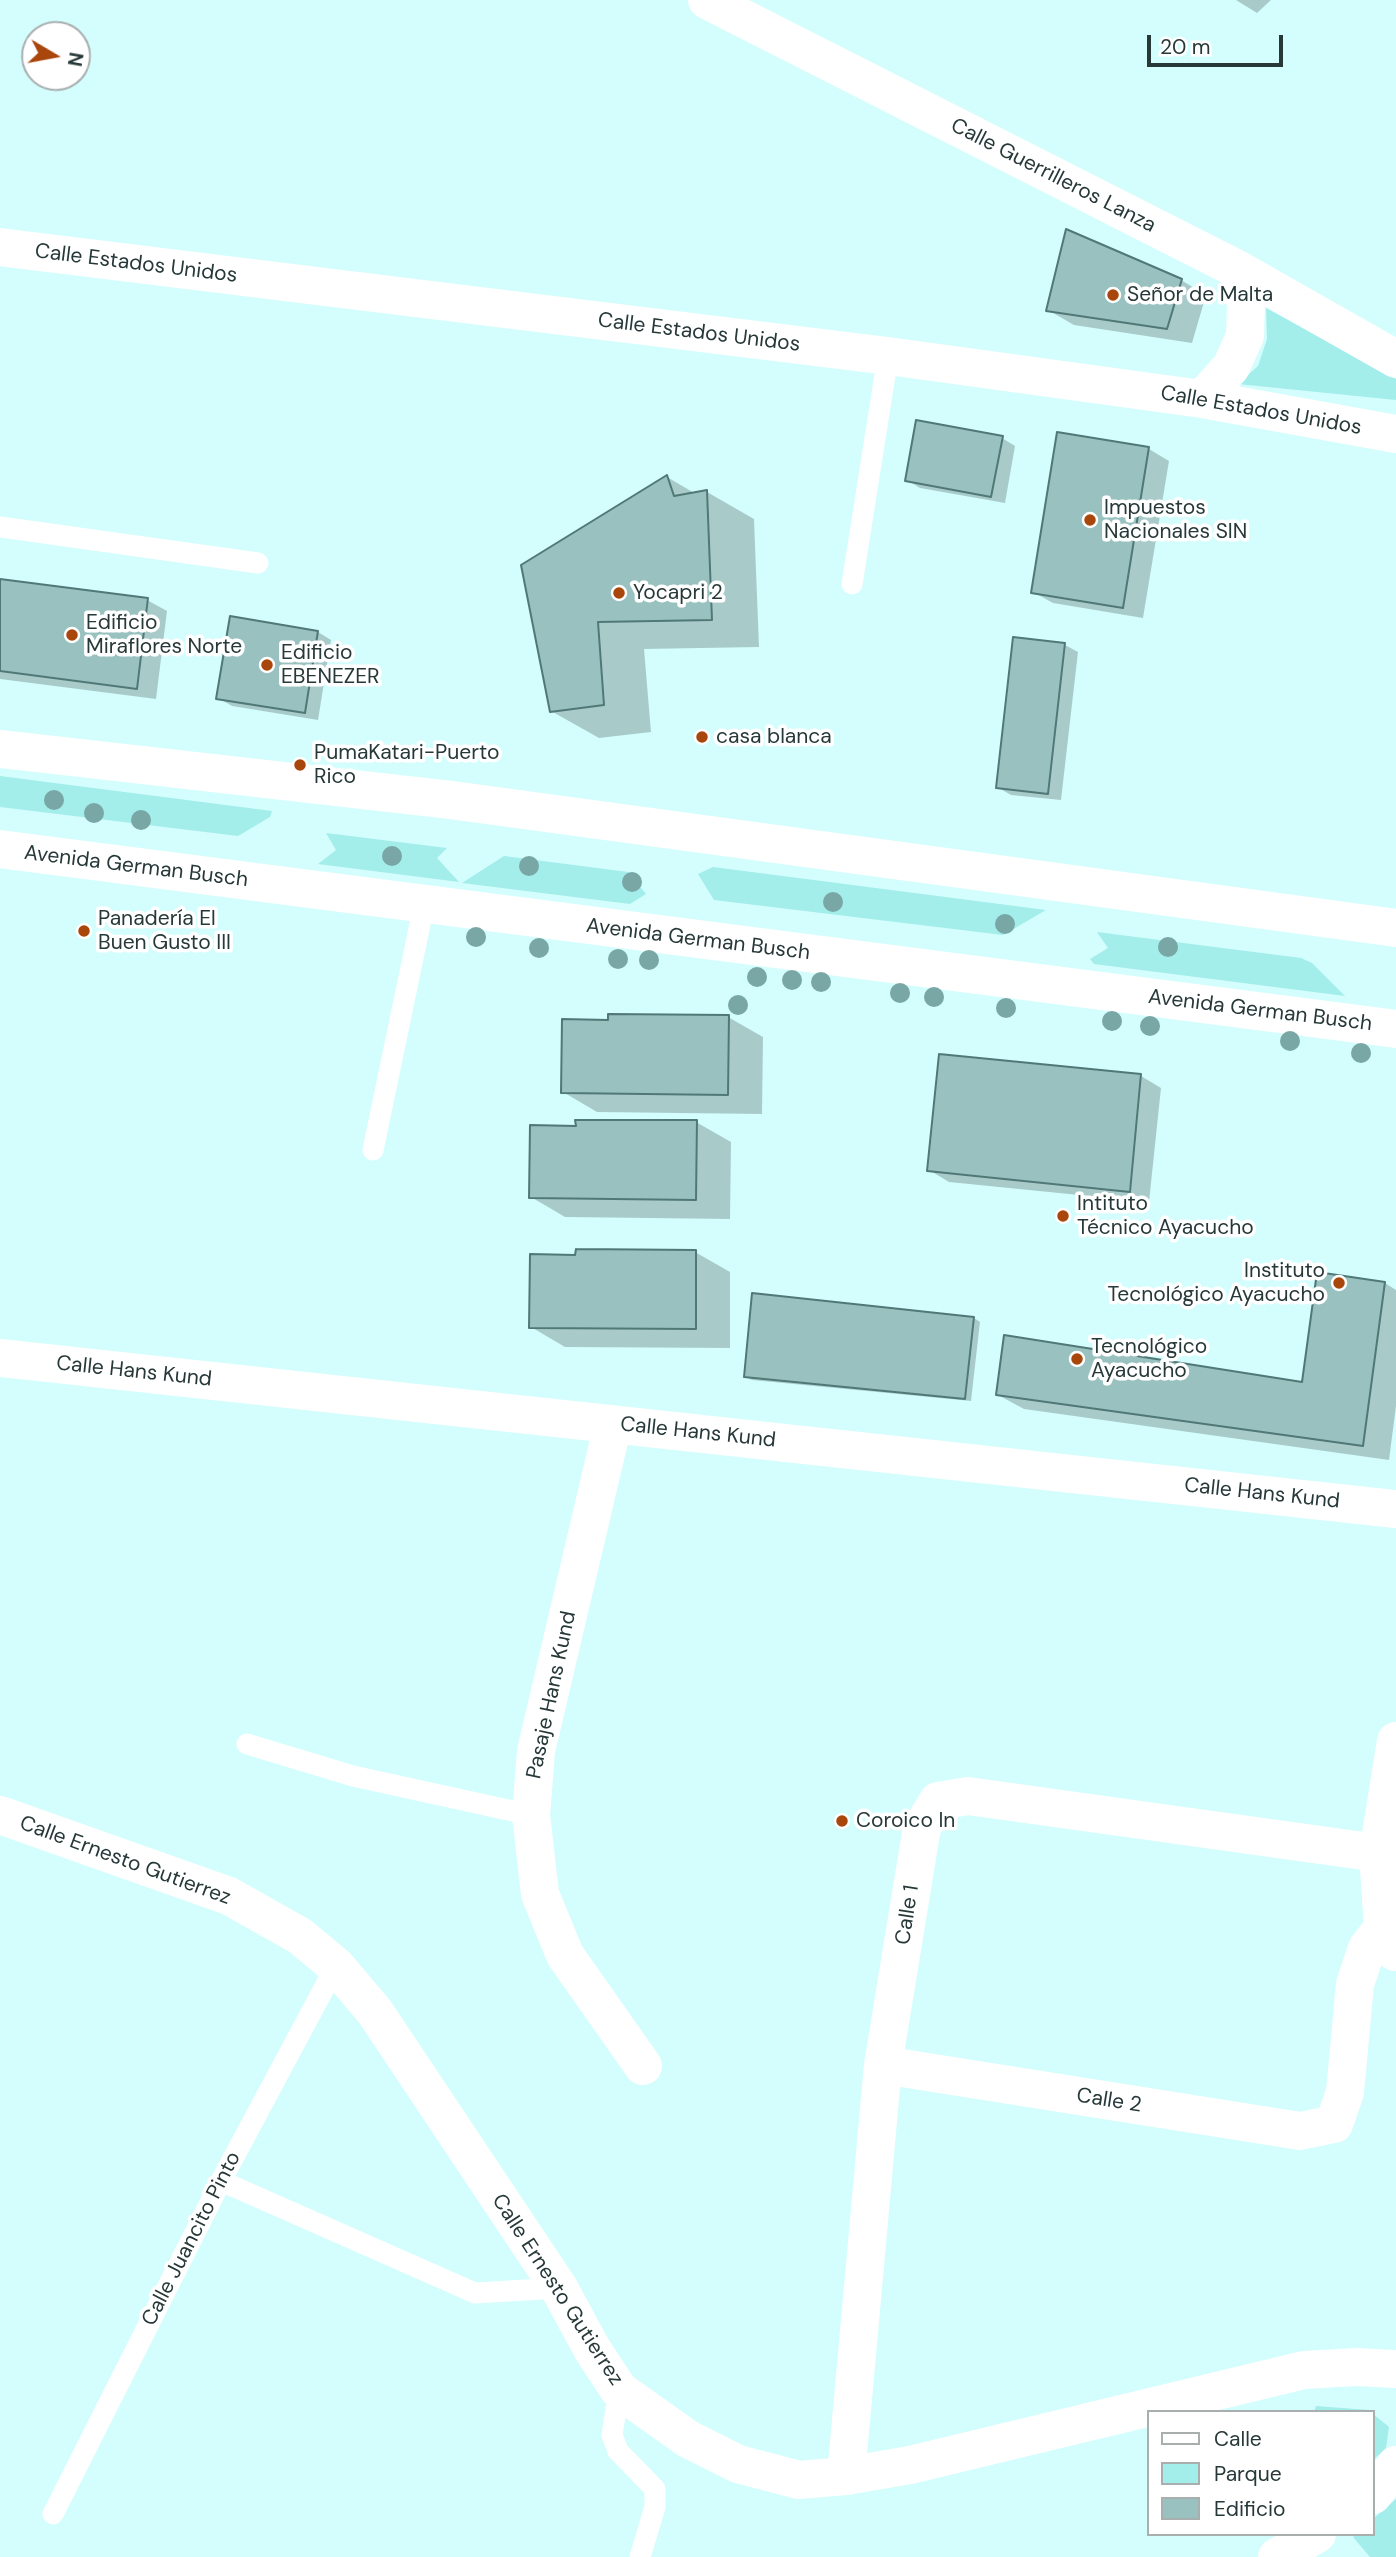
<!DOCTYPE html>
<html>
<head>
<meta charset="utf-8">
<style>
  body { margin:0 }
  #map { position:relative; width:1396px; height:2557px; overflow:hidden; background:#d3fefd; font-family:"DM Sans",sans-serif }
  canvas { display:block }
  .legend { position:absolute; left:1147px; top:2410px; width:228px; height:126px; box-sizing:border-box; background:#fff; border:2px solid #a9afaf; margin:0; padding:9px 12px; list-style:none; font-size:21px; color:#273838 }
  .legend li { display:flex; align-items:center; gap:14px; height:35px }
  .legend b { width:35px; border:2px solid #a9afaf }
  .north { position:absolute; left:21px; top:21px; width:70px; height:70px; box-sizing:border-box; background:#fff; border:2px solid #a9afaf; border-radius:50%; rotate:100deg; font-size:19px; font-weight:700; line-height:28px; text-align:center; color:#273838 }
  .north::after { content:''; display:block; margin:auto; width:24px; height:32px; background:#a9460c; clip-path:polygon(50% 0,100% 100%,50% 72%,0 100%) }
  .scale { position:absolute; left:1147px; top:35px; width:136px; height:32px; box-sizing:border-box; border:4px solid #273838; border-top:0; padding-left:9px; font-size:21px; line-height:24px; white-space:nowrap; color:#273838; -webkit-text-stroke:5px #fff; paint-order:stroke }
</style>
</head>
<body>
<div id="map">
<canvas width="1396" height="2557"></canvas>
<ul class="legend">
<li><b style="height:9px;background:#fff"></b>Calle</li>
<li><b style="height:19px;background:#a3edeb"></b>Parque</li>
<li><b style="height:19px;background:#98c1c0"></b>Edificio</li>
</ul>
<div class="north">N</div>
<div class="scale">20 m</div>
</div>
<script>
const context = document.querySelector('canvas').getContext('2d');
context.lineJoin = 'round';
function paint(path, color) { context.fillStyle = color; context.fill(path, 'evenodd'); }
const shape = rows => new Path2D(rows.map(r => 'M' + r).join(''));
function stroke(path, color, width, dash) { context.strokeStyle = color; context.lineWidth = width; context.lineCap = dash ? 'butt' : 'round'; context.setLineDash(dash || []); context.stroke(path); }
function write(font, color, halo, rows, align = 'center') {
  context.font = font + ' "DM Sans",sans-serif'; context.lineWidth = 7; context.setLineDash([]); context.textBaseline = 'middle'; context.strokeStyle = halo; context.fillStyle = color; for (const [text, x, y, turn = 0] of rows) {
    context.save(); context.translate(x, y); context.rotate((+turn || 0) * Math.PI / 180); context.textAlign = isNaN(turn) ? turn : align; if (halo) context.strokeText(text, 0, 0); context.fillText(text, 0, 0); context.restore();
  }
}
paint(shape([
  [1266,308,1396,379,1396,400,1238,384,1258,366,1267,339],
  [0,776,272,811,270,817,238,836,0,807],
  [326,833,447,848,437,858,459,882,318,864,336,850],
  [504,856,628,872,646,894,630,904,462,883],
  [713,867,1046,910,1003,935,714,900,698,874],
  [1097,932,1301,958,1312,963,1345,996,1094,964,1090,959,1108,948],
  [1316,2406,1369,2410,1371,2412,1314,2412],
  [1373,2414,1389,2427,1386,2448,1373,2460],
  [1396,2499,1396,2557,1370,2557,1353,2537,1356,2534,1373,2534,1373,2519]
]), '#a3edeb');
paint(shape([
  [1236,0,1271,0,1257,13],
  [1181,280,1206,295,1192,343,1074,325,1048,310],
  [1058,434,1149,449,1169,461,1143,618,1053,603,1033,592],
  [1002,438,1015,446,1005,503,920,488,907,480],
  [667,477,696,494,707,492,754,519,759,647,644,649,651,732,599,738,551,711],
  [0,581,147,600,167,611,156,699,0,679],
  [232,618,318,632,331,640,318,720,232,706,218,698],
  [1015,639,1065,645,1078,652,1061,800,1011,795,997,787],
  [728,1017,763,1037,762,1114,597,1112,563,1092,609,1022],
  [1141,1076,1161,1088,1149,1202,949,1182,929,1170],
  [696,1122,731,1142,730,1219,565,1217,531,1197,578,1127],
  [695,1252,730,1272,730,1348,565,1347,531,1327],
  [1385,1283,1396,1290,1396,1406,1389,1460,1024,1409,998,1395,1303,1384],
  [974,1318,980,1322,971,1401,752,1380,745,1377]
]), '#0003');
const building = shape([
  [1066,229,1182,279,1167,329,1046,311,1066,229],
  [916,420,1003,436,991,497,905,481,916,420],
  [1057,432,1149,447,1123,608,1031,593,1057,432],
  [667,475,674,496,707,490,712,620,598,622,604,705,550,712,521,565,667,475],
  [0,579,148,598,137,689,0,671,0,579],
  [230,616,318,631,305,713,216,699,230,616],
  [1013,637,1065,643,1048,794,996,788,1013,637],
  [608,1014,729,1015,728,1095,561,1093,562,1019,608,1020,608,1014],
  [939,1054,1141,1074,1130,1192,927,1171,939,1054],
  [575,1120,697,1120,696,1200,529,1198,530,1125,576,1126,575,1120],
  [576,1249,696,1250,696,1329,529,1328,530,1254,575,1255,576,1249],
  [1317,1272,1385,1282,1363,1446,996,1395,1004,1335,1302,1382,1317,1272],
  [752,1293,974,1317,965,1399,744,1377,752,1293]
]);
paint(building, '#98c1c0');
stroke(building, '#507877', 2);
stroke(shape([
  [0,527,258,563],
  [852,584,888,356],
  [373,1150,424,905],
  [247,1744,353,1776,531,1815],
  [221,2181,475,2293,559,2288],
  [619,2390,612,2435,618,2451,655,2489,655,2507,640,2557],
  [53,2514,221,2181,336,1966]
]), '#fff', 21);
stroke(shape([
  [707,0,1239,270,1396,359],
  [0,247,888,356,1202,399,1396,434],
  [1202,399,1231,367,1245,336,1246,305,1239,270],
  [0,1358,1396,1509],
  [613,1424,536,1751,531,1815,540,1894,565,1955,643,2066],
  [1395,1952,1383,1928,1378,1853,1396,1741],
  [883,2065,1300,2131,1334,2124,1345,2092,1355,1984,1367,1948,1383,1928],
  [846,2476,883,2065,922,1827,938,1801,968,1796,1378,1853],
  [1373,2495,1396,2465],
  [1277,2557,1317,2534]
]), '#fff', 38);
stroke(shape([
  [0,1815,229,1896,300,1936,336,1966,375,2012,559,2288,592,2349,619,2390,688,2439,738,2464,799,2480,846,2476,910,2465,1304,2370,1356,2367,1396,2369]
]), '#fff', 38);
stroke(shape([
  [0,749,451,800,1396,928],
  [0,849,1396,1029]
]), '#fff', 38);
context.fillStyle = '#78a7a6';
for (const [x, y] of [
  [54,800],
  [94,813],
  [141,820],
  [392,856],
  [529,866],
  [632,882],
  [833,902],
  [1005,924],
  [476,937],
  [1168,947],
  [539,948],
  [618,959],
  [649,960],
  [757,977],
  [792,980],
  [821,982],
  [900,993],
  [934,997],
  [738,1005],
  [1006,1008],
  [1112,1021],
  [1150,1026],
  [1290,1041],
  [1361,1053]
]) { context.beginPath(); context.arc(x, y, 10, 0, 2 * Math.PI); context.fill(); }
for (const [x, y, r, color] of [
  [1113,295,7,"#a9460c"],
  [1090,520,7,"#a9460c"],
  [619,593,7,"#a9460c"],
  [72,635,7,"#a9460c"],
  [267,665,7,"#a9460c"],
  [702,737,7,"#a9460c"],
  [300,765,7,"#a9460c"],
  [84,931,7,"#a9460c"],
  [1063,1216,7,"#a9460c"],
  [1339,1283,7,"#a9460c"],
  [1077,1359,7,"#a9460c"],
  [842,1821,7,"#a9460c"]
]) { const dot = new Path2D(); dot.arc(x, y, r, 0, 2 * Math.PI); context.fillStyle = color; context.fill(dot); stroke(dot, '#fff', 2.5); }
write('21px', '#273838', '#fff', [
  ["Calle Guerrilleros Lanza",1053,176,27],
  ["Calle Estados Unidos",136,264,7],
  ["Calle Estados Unidos",699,333,7],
  ["Calle Estados Unidos",1261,411,10],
  ["Avenida German Busch",136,867,7],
  ["Avenida German Busch",698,940,7],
  ["Avenida German Busch",1260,1011,7],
  ["Calle Hans Kund",134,1372,6],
  ["Calle Hans Kund",698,1433,6],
  ["Calle Hans Kund",1262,1494,6],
  ["Pasaje Hans Kund",552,1695,-78],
  ["Calle Ernesto Gutierrez",125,1861,20],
  ["Calle 1",908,1915,-81],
  ["Calle 2",1109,2101,9],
  ["Calle Juancito Pinto",192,2239,-63],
  ["Calle Ernesto Gutierrez",557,2290,57]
]);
write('21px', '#273838', '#fff', [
  ["Señor de Malta",1127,295],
  ["Impuestos",1104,508],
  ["Nacionales SIN",1104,532],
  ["Yocapri 2",633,593],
  ["Edificio",86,623],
  ["Miraflores Norte",86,647],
  ["Edificio",281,653],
  ["EBENEZER",281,677],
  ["casa blanca",716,737],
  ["PumaKatari-Puerto",314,753],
  ["Rico",314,777],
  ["Panadería El",98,919],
  ["Buen Gusto III",98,943],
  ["Intituto",1077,1204],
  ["Técnico Ayacucho",1077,1228],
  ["Instituto",1325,1271,"right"],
  ["Tecnológico Ayacucho",1325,1295,"right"],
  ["Tecnológico",1091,1347],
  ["Ayacucho",1091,1371],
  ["Coroico In",856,1821]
], 'left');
</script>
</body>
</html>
